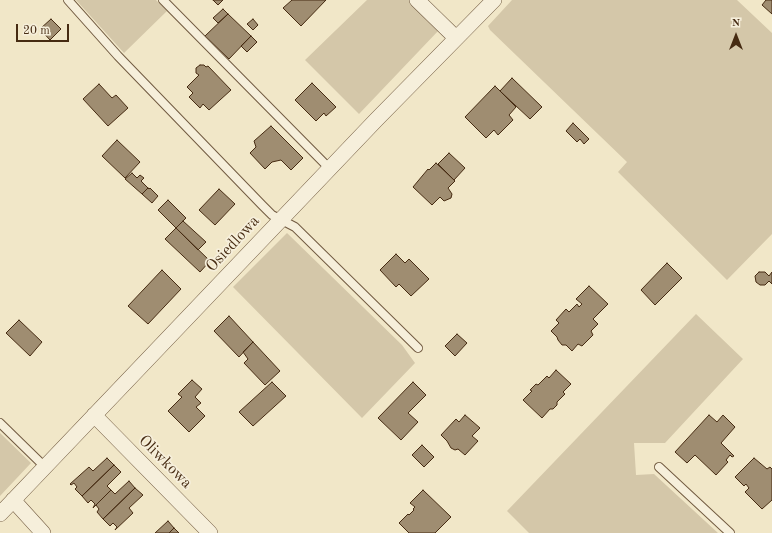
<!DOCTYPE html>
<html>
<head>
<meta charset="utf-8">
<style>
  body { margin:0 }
  #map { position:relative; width:772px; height:533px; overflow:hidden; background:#f1e7c8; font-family:"Old Standard TT",serif }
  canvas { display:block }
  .north { position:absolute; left:716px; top:16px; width:40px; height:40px; -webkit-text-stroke:3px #f6efdb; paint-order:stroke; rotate:0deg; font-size:11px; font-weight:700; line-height:16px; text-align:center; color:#462b12 }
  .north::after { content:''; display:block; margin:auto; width:14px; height:18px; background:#462b12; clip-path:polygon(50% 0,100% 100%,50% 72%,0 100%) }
  .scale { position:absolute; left:16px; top:24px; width:53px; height:18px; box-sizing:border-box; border:2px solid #462b12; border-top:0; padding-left:5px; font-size:12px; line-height:14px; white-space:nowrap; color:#462b12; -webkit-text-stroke:3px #f6efdb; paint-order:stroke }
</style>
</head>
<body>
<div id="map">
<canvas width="772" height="533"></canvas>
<div class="north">N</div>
<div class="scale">20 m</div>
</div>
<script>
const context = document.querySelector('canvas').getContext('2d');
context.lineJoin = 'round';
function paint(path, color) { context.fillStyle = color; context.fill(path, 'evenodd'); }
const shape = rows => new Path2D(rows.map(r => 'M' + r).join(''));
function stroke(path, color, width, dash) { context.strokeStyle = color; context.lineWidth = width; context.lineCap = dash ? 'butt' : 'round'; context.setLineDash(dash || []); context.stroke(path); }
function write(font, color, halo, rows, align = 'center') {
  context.font = font + ' "Old Standard TT",serif'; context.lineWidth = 3.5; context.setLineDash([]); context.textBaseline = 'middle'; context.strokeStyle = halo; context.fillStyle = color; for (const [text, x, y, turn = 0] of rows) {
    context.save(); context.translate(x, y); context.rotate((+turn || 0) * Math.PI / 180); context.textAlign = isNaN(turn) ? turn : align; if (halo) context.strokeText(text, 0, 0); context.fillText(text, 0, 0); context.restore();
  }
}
paint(shape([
  [76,0,156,0,167,11,124,53],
  [367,0,409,0,439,30,359,114,305,60],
  [512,0,737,0,772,33,772,234,727,280,618,172,627,162,490,30,488,26],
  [287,233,402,345,415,363,362,418,233,287],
  [696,314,743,359,665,443,634,443,636,475,654,474,718,533,529,533,507,511],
  [0,433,31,463,0,496]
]), '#d4c7a9');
const building = shape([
  [213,0,223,0,218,5,213,0],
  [292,0,326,0,301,26,283,8,292,0],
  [766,0,772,0,772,14,762,5,766,0],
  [223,9,228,14,218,23,213,18,223,9],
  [228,14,251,36,229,59,205,36,228,14],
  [51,19,61,29,50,40,40,29,51,19],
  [253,19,258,25,253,30,247,24,253,19],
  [251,36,257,42,247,52,241,46,251,36],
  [200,65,204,65,206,67,208,66,231,90,209,110,203,104,200,108,189,97,193,93,187,87,199,75,196,73,196,68,200,65],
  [512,78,542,107,530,119,500,91,512,78],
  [312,83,336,107,326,116,324,113,316,121,295,100,312,83],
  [99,84,112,98,116,95,128,108,108,126,83,99,99,84],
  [495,86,516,107,509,115,513,120,498,135,494,130,486,138,465,117,495,86],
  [573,123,589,139,584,144,580,139,577,142,566,131,573,123],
  [271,126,303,158,291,170,281,160,272,162,265,169,250,153,256,147,254,141,271,126],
  [117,140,140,162,125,178,102,156,117,140],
  [449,153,465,168,454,180,438,164,449,153],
  [436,163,455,181,448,188,452,194,451,198,444,201,440,197,432,205,413,187,428,169,429,170,436,163],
  [132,173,137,178,140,175,144,178,141,181,148,188,142,194,125,179,132,173],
  [148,188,149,189,150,188,158,196,152,203,142,194,148,188],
  [219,189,235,204,215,225,199,210,219,189],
  [168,200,186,218,176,228,158,210,168,200],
  [183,221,206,242,198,250,176,228,183,221],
  [176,228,210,261,200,272,165,239,176,228],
  [396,254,405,263,409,259,429,279,411,296,399,284,396,287,380,270,396,254],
  [667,263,682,278,655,305,641,290,667,263],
  [162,270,181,289,148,324,128,306,162,270],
  [759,272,765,272,769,276,772,272,772,284,769,281,765,285,760,285,756,282,755,276,759,272],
  [589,286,608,304,593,319,598,324,591,331,593,335,582,346,578,344,572,351,566,345,562,345,558,340,557,337,551,331,559,323,556,320,566,309,569,312,577,304,579,307,582,304,576,299,589,286],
  [229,316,253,342,239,357,214,331,229,316],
  [19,320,42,342,30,356,6,333,19,320],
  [457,334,467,343,455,356,445,346,457,334],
  [253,342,280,371,265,385,244,363,248,359,243,352,253,342],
  [556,370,571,384,563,392,565,394,557,402,557,405,553,409,550,409,542,418,523,400,532,391,530,390,536,384,538,385,547,376,549,378,556,370],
  [192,380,202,389,195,397,201,403,196,407,205,416,189,432,168,411,182,397,178,394,192,380],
  [272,382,286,396,253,426,239,412,272,382],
  [413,382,426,395,408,413,418,422,401,440,378,418,413,382],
  [465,415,480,428,472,436,478,441,465,455,458,449,455,450,451,448,447,441,441,435,456,419,459,422,465,415],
  [709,415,717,422,723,415,735,427,721,443,734,456,732,457,730,455,726,460,728,462,716,475,695,455,687,463,675,452,709,415],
  [422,445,434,457,424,467,412,455,422,445],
  [107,458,114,465,82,496,75,489,77,487,74,483,71,485,70,484,89,467,93,471,107,458],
  [754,458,767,469,770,467,772,469,772,500,762,509,745,492,749,488,746,484,744,486,735,477,754,458],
  [114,465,121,472,107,486,111,490,93,508,95,504,91,500,88,503,82,496,114,465],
  [129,481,135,488,103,519,97,512,99,509,96,505,93,508,111,490,115,494,129,481],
  [135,488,143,495,129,508,133,513,115,530,117,527,113,523,110,526,103,519,135,488],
  [423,490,451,517,435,533,409,533,399,523,408,514,409,515,414,510,413,509,415,507,410,503,423,490],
  [168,521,174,528,169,533,155,533,168,521],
  [174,528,179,533,169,533,174,528]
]);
paint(building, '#9f8d71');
stroke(building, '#462b12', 1);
const service = shape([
  [68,0,118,56,262,205,272,215,295,227,418,348],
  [163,0,330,169],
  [0,423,45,467],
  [659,467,730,533]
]);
const minor = shape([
  [417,0,456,38],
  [94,415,210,533],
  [13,500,43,533],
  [0,514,376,120,494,0]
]);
stroke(service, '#715a40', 10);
stroke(minor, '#715a40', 16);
stroke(service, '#f6efdb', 8);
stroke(minor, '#f6efdb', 15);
write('16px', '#462b12', '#f6efdb', [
  ["Osiedlowa",233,244,-47],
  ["Oliwkowa",165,462,45]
]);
</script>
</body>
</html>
